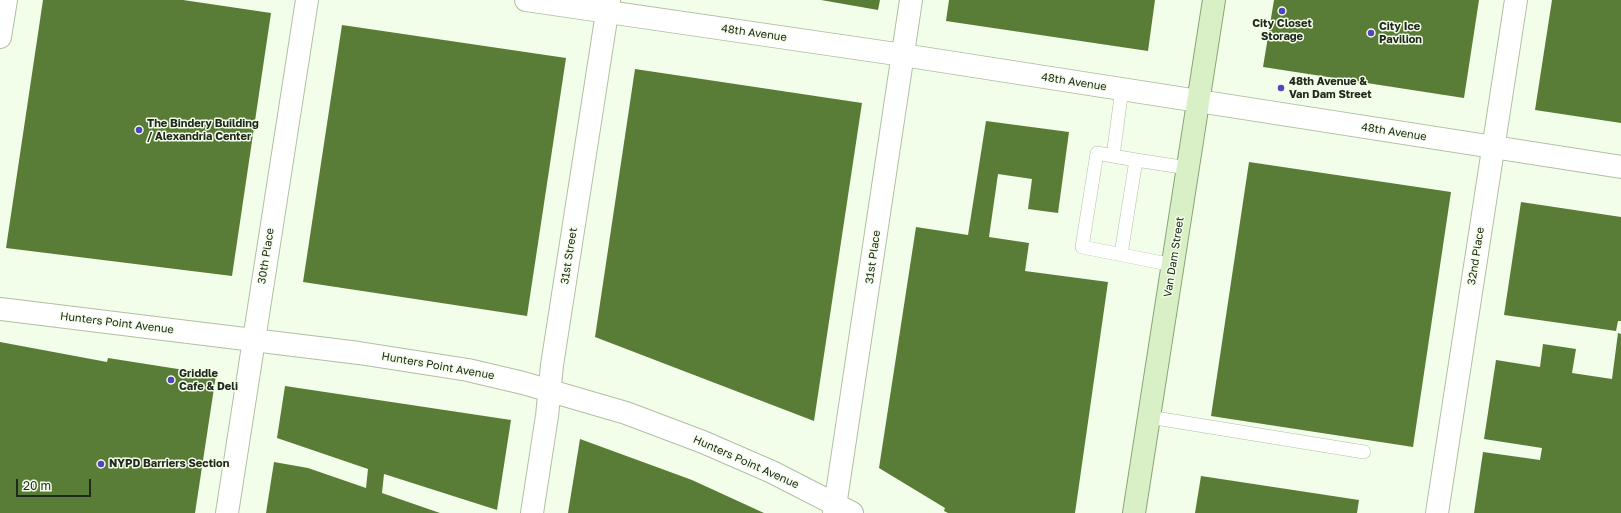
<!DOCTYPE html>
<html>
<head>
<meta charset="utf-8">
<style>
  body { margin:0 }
  #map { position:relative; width:1621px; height:513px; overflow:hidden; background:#f3feea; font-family:"Golos Text",sans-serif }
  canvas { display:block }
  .scale { position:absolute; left:16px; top:479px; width:75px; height:18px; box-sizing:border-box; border:2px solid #21281c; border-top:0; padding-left:5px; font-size:12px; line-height:14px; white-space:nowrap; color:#21281c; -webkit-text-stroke:3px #f3feea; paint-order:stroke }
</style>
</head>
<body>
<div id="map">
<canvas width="1621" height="513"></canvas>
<div class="scale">20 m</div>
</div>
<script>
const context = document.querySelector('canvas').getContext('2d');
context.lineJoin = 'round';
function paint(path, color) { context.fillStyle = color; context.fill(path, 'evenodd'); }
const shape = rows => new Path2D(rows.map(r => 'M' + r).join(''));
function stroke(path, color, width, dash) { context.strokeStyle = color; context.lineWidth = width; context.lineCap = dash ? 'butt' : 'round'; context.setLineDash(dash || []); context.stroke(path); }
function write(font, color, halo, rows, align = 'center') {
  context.font = font + ' "Golos Text",sans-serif'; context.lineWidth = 3; context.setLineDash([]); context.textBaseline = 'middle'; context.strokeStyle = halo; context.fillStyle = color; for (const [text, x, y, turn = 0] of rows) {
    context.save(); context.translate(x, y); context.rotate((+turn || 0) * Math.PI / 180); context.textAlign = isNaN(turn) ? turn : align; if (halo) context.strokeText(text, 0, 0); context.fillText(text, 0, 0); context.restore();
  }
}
paint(shape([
  [43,0,183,0,271,13,232,276,6,248],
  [821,0,880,0,878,10],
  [949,0,1155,0,1148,51,946,21],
  [1274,0,1479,0,1464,98,1263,67],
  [1552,0,1621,0,1621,123,1535,110],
  [342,25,566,58,527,316,303,282],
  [635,69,862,103,814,421,595,337],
  [986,121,1069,132,1058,213,1028,209,1032,179,998,174,989,237,1029,243,1025,271,1108,282,1075,513,948,513,944,511,945,508,879,468,916,227,968,235],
  [1249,162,1451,192,1413,447,1211,416],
  [1521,202,1621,217,1621,321,1618,321,1616,331,1504,315],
  [1618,333,1621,334,1621,513,1474,513,1483,452,1540,460,1542,448,1484,439,1496,360,1540,367,1543,344,1576,349,1572,373,1612,379],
  [0,342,107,362,108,358,216,375,195,513,0,513],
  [285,386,511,420,497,510,384,474,382,493,440,513,266,513,274,462,308,468,366,488,368,469,277,438],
  [580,439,692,480,764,513,568,513],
  [1201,476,1359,500,1357,513,1195,513]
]), '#597c36');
const service = shape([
  [1122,89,1113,156,1097,153,1082,247,1173,265],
  [1113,156,1136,160,1121,254],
  [1136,160,1188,168],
  [1149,417,1364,452]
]);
const minor = shape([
  [526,0,903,55,1621,167],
  [0,37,6,0],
  [0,309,359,353,468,370,523,383,626,413,703,442,772,472,852,513],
  [227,513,307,0],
  [532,513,547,416,552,365,609,0],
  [834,513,911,0],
  [1437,513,1516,0]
]);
const primary = shape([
  [1134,513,1214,0]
]);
stroke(service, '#aec0a0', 14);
stroke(minor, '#aec0a0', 24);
stroke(primary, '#88a472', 24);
stroke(service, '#fff', 13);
stroke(minor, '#fff', 22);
stroke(primary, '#d9f0c6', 22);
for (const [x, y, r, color] of [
  [1282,11,4,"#5045bc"],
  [1371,33,4,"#5045bc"],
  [1281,88,4,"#5045bc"],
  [139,130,4,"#5045bc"],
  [171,380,4,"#5045bc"],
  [101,464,4,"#5045bc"]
]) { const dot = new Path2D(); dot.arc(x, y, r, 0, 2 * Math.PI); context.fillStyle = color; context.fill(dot); stroke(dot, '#f3feea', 1.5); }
write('bold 11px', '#21281c', '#f3feea', [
  ["City Closet",1282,24,"center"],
  ["Storage",1282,37,"center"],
  ["City Ice",1379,27],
  ["Pavilion",1379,40],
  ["48th Avenue &",1289,82],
  ["Van Dam Street",1289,95],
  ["The Bindery Building",147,124],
  ["/ Alexandria Center",147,137],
  ["Griddle",179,374],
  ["Cafe & Deli",179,387],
  ["NYPD Barriers Section",109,464]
], 'left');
write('11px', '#21281c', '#f3feea', [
  ["48th Avenue",754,33,8],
  ["48th Avenue",1074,82,9],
  ["48th Avenue",1394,132,9],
  ["30th Place",266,256,-81],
  ["31st Street",569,256,-81],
  ["32nd Place",1476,256,-81],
  ["31st Place",873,257,-82],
  ["Van Dam Street",1174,257,-81],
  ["Hunters Point Avenue",117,323,7],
  ["Hunters Point Avenue",438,366,10],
  ["Hunters Point Avenue",746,462,24]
]);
</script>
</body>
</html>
